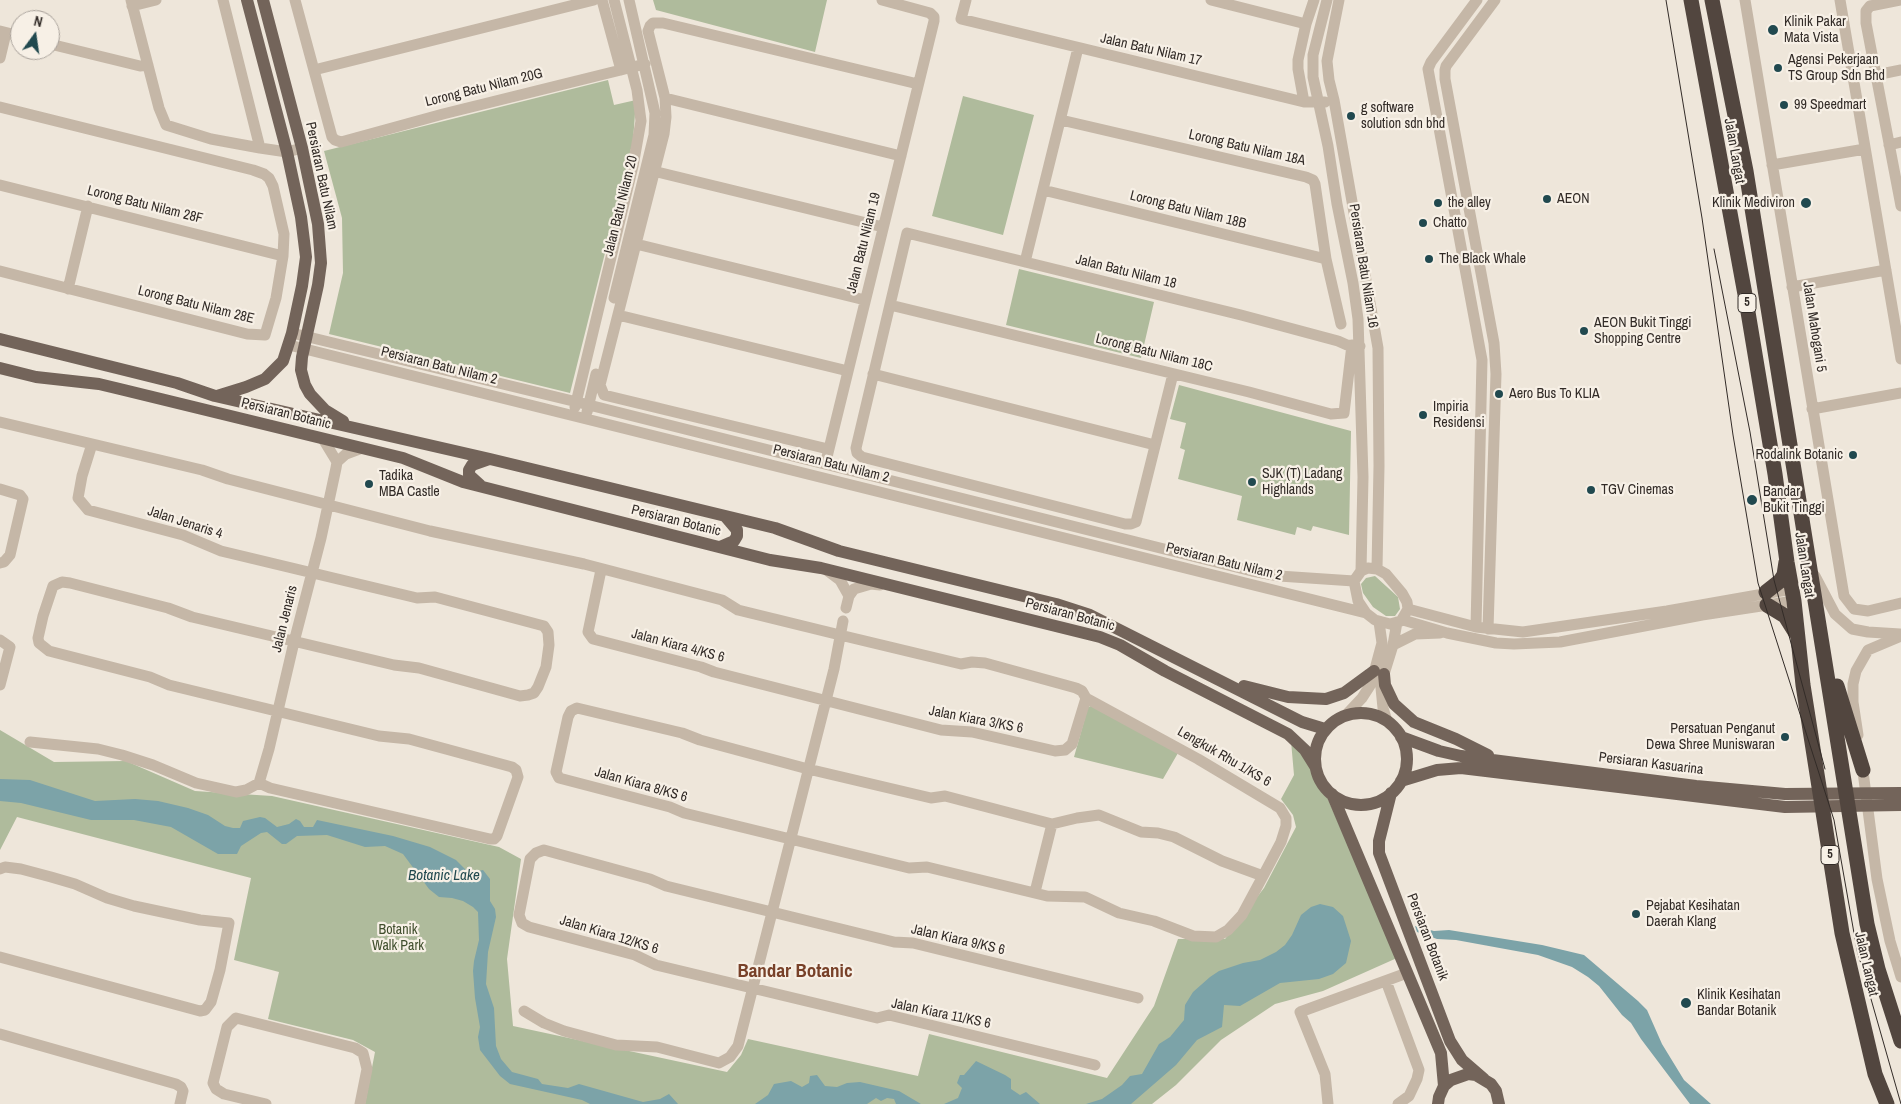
<!DOCTYPE html>
<html>
<head>
<meta charset="utf-8">
<style>
  body { margin:0 }
  #map { position:relative; width:1901px; height:1104px; overflow:hidden; background:#eee6da; font-family:"Archivo Narrow",sans-serif }
  canvas { display:block }
  .north { position:absolute; left:10px; top:10px; width:50px; height:50px; box-sizing:border-box; background:#f7f0e6; border:1px solid #a8a19a; border-radius:50%; rotate:14deg; font-size:14px; font-weight:700; line-height:20px; text-align:center; color:#322b27 }
  .north::after { content:''; display:block; margin:auto; width:18px; height:22px; background:#21494f; clip-path:polygon(50% 0,100% 100%,50% 72%,0 100%) }
</style>
</head>
<body>
<div id="map">
<canvas width="1901" height="1104"></canvas>
<div class="north">N</div>
</div>
<script>
const context = document.querySelector('canvas').getContext('2d');
context.lineJoin = 'round';
function paint(path, color) { context.fillStyle = color; context.fill(path, 'evenodd'); }
const shape = rows => new Path2D(rows.map(r => 'M' + r).join(''));
function stroke(path, color, width, dash) { context.strokeStyle = color; context.lineWidth = width; context.lineCap = dash ? 'butt' : 'round'; context.setLineDash(dash || []); context.stroke(path); }
function write(font, color, halo, rows, align = 'center') {
  context.font = font + ' "Archivo Narrow",sans-serif'; context.lineWidth = 4.5; context.setLineDash([]); context.textBaseline = 'middle'; context.strokeStyle = halo; context.fillStyle = color; for (const [text, x, y, turn = 0] of rows) {
    context.save(); context.translate(x, y); context.rotate((+turn || 0) * Math.PI / 180); context.textAlign = isNaN(turn) ? turn : align; if (halo) context.strokeText(text, 0, 0); context.fillText(text, 0, 0); context.restore();
  }
}
paint(shape([
  [653,0,827,0,815,52,656,10],
  [608,80,614,105,636,100,633,141,570,393,329,334,343,273,342,218,324,151],
  [963,96,1034,115,1003,235,932,216],
  [1019,269,1154,302,1141,358,1006,325],
  [1179,385,1351,431,1349,535,1313,526,1311,531,1297,527,1295,535,1237,520,1242,496,1178,479,1185,450,1180,448,1186,423,1170,419],
  [1375,576,1398,597,1400,609,1395,616,1386,616,1373,607,1363,593,1361,584,1366,578],
  [1094,705,1178,753,1163,779,1074,757,1088,707],
  [0,730,54,762,126,761,195,791,272,796,499,847,521,859,507,959,513,1026,727,1072,741,1055,748,1039,918,1076,929,1034,1107,1078,1154,1006,1178,939,1225,939,1264,888,1296,827,1293,815,1281,799,1294,775,1291,741,1314,767,1397,958,1323,991,1275,1004,1221,1040,1176,1085,1152,1104,365,1104,375,1052,353,1040,268,1019,279,972,234,960,251,878,17,817,0,850]
]), '#afbb9c');
paint(shape([
  [0,779,30,780,95,801,135,799,158,801,188,808,208,815,225,826,233,828,240,828,243,821,260,817,265,818,277,827,289,824,296,819,300,821,304,827,313,827,317,820,393,836,430,847,456,860,469,873,483,870,490,879,490,901,495,909,496,917,488,952,486,984,494,1008,496,1046,501,1059,512,1072,538,1079,542,1084,568,1088,579,1084,643,1102,660,1099,669,1094,678,1104,590,1104,582,1100,510,1084,500,1076,480,1050,478,1037,480,1027,475,998,473,971,474,961,479,940,478,912,473,907,463,901,452,898,439,897,429,889,403,854,385,846,365,847,327,835,297,836,286,844,282,844,267,832,261,833,241,846,237,854,218,854,171,827,134,820,91,820,21,803,0,801],
  [1320,904,1333,907,1343,916,1351,941,1346,963,1333,974,1319,979,1280,983,1240,1006,1224,1005,1222,1027,1197,1040,1176,1065,1131,1104,1086,1104,1102,1099,1122,1085,1130,1076,1142,1074,1159,1044,1170,1037,1184,1020,1185,1005,1193,992,1210,977,1219,971,1243,963,1260,960,1276,952,1285,945,1292,935,1301,915,1311,907],
  [1415,926,1434,931,1449,930,1542,945,1584,955,1638,1001,1647,1010,1662,1044,1684,1080,1711,1104,1690,1104,1641,1039,1631,1023,1622,1015,1599,986,1588,977,1572,967,1538,955,1456,940,1437,939,1417,932],
  [976,1061,1005,1075,1011,1079,1011,1089,1020,1095,1026,1092,1040,1104,944,1104,958,1098,962,1088,957,1083,960,1075,964,1075],
  [817,1075,825,1086,837,1087,847,1083,860,1082,899,1091,921,1104,896,1104,894,1099,887,1098,881,1101,876,1098,867,1104,755,1104,768,1095,774,1084,791,1081,802,1087,809,1083,810,1076]
]), '#7ca3a8');
stroke(shape([
  [131,0,159,108,166,125,211,139,260,148,287,152,302,148],
  [223,0,260,148],
  [295,0,332,137,335,140,341,142,443,114,645,64],
  [602,0,621,70],
  [966,0,961,19,1304,102,1325,102],
  [1211,0,1306,24],
  [1327,0,1313,55,1313,77,1328,146,1337,204,1353,283,1358,319,1363,477,1361,571],
  [1339,0,1327,61,1329,80,1334,100,1378,348,1379,466,1377,569],
  [1745,0,1844,596,1854,609,1868,611,1901,603],
  [1840,0,1901,359],
  [1901,0,1870,6,1866,11,1866,23,1901,206],
  [132,6,156,0],
  [0,31,20,36],
  [50,44,140,66,148,65],
  [0,58,6,33],
  [314,70,594,0],
  [1876,75,1901,70],
  [665,98,901,156],
  [1304,102,1298,69,1298,60,1306,24,1314,0],
  [0,107,253,170,264,174,269,178,273,186,284,234,283,256,276,298,265,335,247,334,0,271],
  [1061,120,1306,177,1313,180,1315,184,1326,259,1341,324],
  [1889,145,1901,142],
  [1772,165,1865,149],
  [649,170,883,227],
  [0,185,283,256],
  [1043,190,1326,259],
  [636,244,865,300],
  [1025,262,1078,48],
  [1792,287,1886,270],
  [68,289,88,206],
  [614,298,654,135,655,113,629,0],
  [890,305,1249,392,1331,414,1344,413,1352,345],
  [618,315,848,371],
  [292,333,577,402,1252,571,1279,576,1354,581],
  [289,345,1366,613],
  [873,374,1155,445],
  [1173,374,1136,522,1131,524,1125,524,862,457,857,453,856,448,907,233,1241,315,1338,341,1347,345,1360,346],
  [575,407,633,166,641,121,637,90,614,0],
  [1812,409,1901,393],
  [587,412,596,374],
  [0,422,202,470,228,479,430,531,584,564,722,600,738,610,840,635,961,664,972,662,985,663,1076,688,1082,691,1086,698],
  [323,439,337,462],
  [92,444,82,476,78,498,88,510,183,535,221,551,417,598,435,597,544,626,548,632,549,645,546,667,538,687,534,693,528,695,520,696,419,668,394,665,192,617,168,608,70,583,62,582,53,586,43,616,38,638,39,643,49,651,150,677,169,685,379,736,409,739,512,767,516,770,518,777,497,836,494,839,490,839,270,788,259,783],
  [828,449,604,395,600,385,664,134,666,117,665,98,648,31,650,26,653,23,663,23,918,84],
  [827,457,934,21,934,17,930,13,882,0],
  [0,489,20,495,23,499,10,555,4,562,0,563],
  [1368,568,1377,569,1386,574,1402,593,1407,602,1408,609,1401,621,1390,624,1375,620,1366,613,1358,601,1354,581,1361,571,1368,568],
  [601,570,588,632,593,639,701,667,714,672,941,730,972,732,1055,751,1065,750,1072,744,1086,698],
  [828,571,840,580,849,596],
  [1815,576,1835,614,1852,629,1868,632,1900,634],
  [846,608,849,596,854,589,871,584,880,585],
  [1408,609,1476,627,1523,632,1667,611,1792,589],
  [1403,620,1447,633,1496,643,1514,644,1560,642,1702,615,1794,601],
  [1476,627,1482,360,1428,69,1431,62,1477,0],
  [1488,629,1496,374,1494,343,1445,79,1445,70,1446,66,1495,0],
  [0,640,10,647,0,685],
  [1393,645,1415,634,1440,633],
  [1086,698,1198,759,1280,808,1286,818,1286,826,1281,842,1263,876,1242,915,1228,930,1216,937,1193,936,1154,921,1119,913,1085,897,1047,896,927,867,909,868,684,813,670,807,559,778,556,772,568,717,571,711,577,708,682,733,700,740,808,769,931,798,945,796,1052,824,1077,818,1099,815,1141,832,1158,833,1174,837,1222,861,1263,876],
  [1346,715,1362,698,1371,684,1382,643,1379,622],
  [1387,721,1383,708,1381,688,1384,674,1393,645,1397,622],
  [1858,735,1853,702,1853,684,1856,671,1868,650,1901,636],
  [30,742,98,749,122,755,153,765,196,783,236,792,246,790,259,783],
  [1862,764,1877,879,1890,941,1901,977],
  [259,783,269,749,294,642,321,538,336,468,337,462,346,454,362,448],
  [0,869,5,867,21,869,51,877,75,884,107,898,134,906,200,920,229,923,220,970,211,1002,205,1010,200,1011,0,957],
  [1035,892,1052,824],
  [1386,981,1419,1070,1417,1079,1409,1096,1398,1104],
  [524,1011,544,1023,564,1031,616,1045,657,1047,719,1063,730,1057,738,1046,834,669,843,621],
  [0,1034,176,1084,181,1087,183,1091,180,1104],
  [1095,1065,889,1015,877,1018,656,965,635,955,529,927,522,923,519,915,530,859,536,853,544,850,650,879,666,886,894,942,913,943,1138,998],
  [266,1104,224,1094,216,1089,213,1083,227,1027,236,1018,355,1048,363,1053,367,1069,360,1104],
  [1328,1104,1325,1074,1300,1012,1407,973]
]), '#c5b7a7', 11);
stroke(shape([
  [263,0,302,148,318,224,321,263,318,285,302,357,301,370,305,385,310,394,325,410,343,421],
  [0,339,177,383,215,396,490,459,775,528,839,551,1056,604,1090,615,1302,722,1325,729],
  [0,368,36,377,99,384,124,390,403,458,463,482,770,560,821,568,1100,637,1120,645,1165,671,1288,734,1305,750,1315,766],
  [217,396,246,387,265,379,283,361,292,333,302,286,306,257,301,217,287,152,247,0],
  [480,485,469,475,469,470,472,465,489,459],
  [720,547,734,541,737,536,737,530,726,517],
  [1384,674,1385,685,1394,704,1414,722,1456,739,1488,755],
  [1244,686,1288,697,1326,699,1344,693,1374,671],
  '1315 759a46 46 0 1 1 92 0a46 46 0 1 1-92 0Z',
  [1401,737,1439,751,1461,756,1696,786,1785,794,1901,793],
  [1401,781,1437,770,1461,768,1785,807,1901,805],
  [1391,793,1379,841,1379,853,1450,1041,1462,1060,1484,1079],
  [1332,794,1441,1053,1444,1086],
  [1438,1104,1439,1097,1444,1086,1451,1080,1468,1074,1476,1075,1491,1084,1496,1091,1499,1104]
]), '#73645a', 12);
stroke(shape([
  [1691,0,1746,300,1775,474,1787,562,1794,601,1803,685,1842,933,1875,1074,1887,1104],
  [1712,0,1746,171,1867,924,1878,969,1901,1041],
  [1766,592,1780,581,1784,575,1786,562],
  [1767,605,1785,616,1795,632],
  [1837,686,1863,770]
]), '#52463f', 15);
stroke(shape([
  [1666,0,1702,218,1733,435,1758,583,1834,820,1857,950,1901,1104],
  [1714,249,1750,432,1774,580,1825,769]
]), '#322b27', 1);
for (const [x, y, r, color] of [
  [1773,30,6,"#21494f"],
  [1778,68,5,"#21494f"],
  [1784,105,5,"#21494f"],
  [1351,116,5,"#21494f"],
  [1547,199,5,"#21494f"],
  [1438,203,5,"#21494f"],
  [1806,203,6,"#21494f"],
  [1423,223,5,"#21494f"],
  [1429,259,5,"#21494f"],
  [1584,331,5,"#21494f"],
  [1499,394,5,"#21494f"],
  [1423,415,5,"#21494f"],
  [1853,455,5,"#21494f"],
  [1252,482,5,"#21494f"],
  [369,484,5,"#21494f"],
  [1591,490,5,"#21494f"],
  [1752,500,6,"#21494f"],
  [1785,737,5,"#21494f"],
  [1636,914,5,"#21494f"],
  [1686,1003,6,"#21494f"]
]) { const dot = new Path2D(); dot.arc(x, y, r, 0, 2 * Math.PI); context.fillStyle = color; context.fill(dot); stroke(dot, '#f7f0e6', 2); }
for (const [x, y, w] of [
  [1747,303,18],
  [1830,855,18]
]) { const box = new Path2D(); box.roundRect(x - w / 2, y - 9.5, w, 19, 4); context.fillStyle = '#f7f0e6'; context.fill(box); stroke(box, '#322b27', 1); }
write('bold 12px', '#322b27', null, [
  ["5",1747,303],
  ["5",1830,855]
]);
write('14px', '#322b27', '#f7f0e6', [
  ["Klinik Pakar",1784,22],
  ["Mata Vista",1784,38],
  ["Agensi Pekerjaan",1788,60],
  ["TS Group Sdn Bhd",1788,76],
  ["99 Speedmart",1794,105],
  ["g software",1361,108],
  ["solution sdn bhd",1361,124],
  ["AEON",1557,199],
  ["the alley",1448,203],
  ["Klinik Mediviron",1795,203,"right"],
  ["Chatto",1433,223],
  ["The Black Whale",1439,259],
  ["AEON Bukit Tinggi",1594,323],
  ["Shopping Centre",1594,339],
  ["Aero Bus To KLIA",1509,394],
  ["Impiria",1433,407],
  ["Residensi",1433,423],
  ["Rodalink Botanic",1843,455,"right"],
  ["SJK (T) Ladang",1262,474],
  ["Highlands",1262,490],
  ["Tadika",379,476],
  ["MBA Castle",379,492],
  ["TGV Cinemas",1601,490],
  ["Bandar",1763,492],
  ["Bukit Tinggi",1763,508],
  ["Persatuan Penganut",1775,729,"right"],
  ["Dewa Shree Muniswaran",1775,745,"right"],
  ["Pejabat Kesihatan",1646,906],
  ["Daerah Klang",1646,922],
  ["Klinik Kesihatan",1697,995],
  ["Bandar Botanik",1697,1011]
], 'left');
write('14px', '#322b27', '#f7f0e6', [
  ["Jalan Batu Nilam 17",1151,50,13],
  ["Lorong Batu Nilam 20G",484,88,-14],
  ["Lorong Batu Nilam 18A",1247,148,13],
  ["Jalan Langat",1734,151,80],
  ["Persiaran Batu Nilam",321,176,78],
  ["Lorong Batu Nilam 28F",145,205,14],
  ["Jalan Batu Nilam 20",621,206,-76],
  ["Lorong Batu Nilam 18B",1188,210,14],
  ["Jalan Batu Nilam 19",864,243,-76],
  ["Persiaran Batu Nilam 16",1363,266,81],
  ["Jalan Batu Nilam 18",1126,272,14],
  ["Lorong Batu Nilam 28E",196,305,14],
  ["Jalan Mahogani 5",1814,327,81],
  ["Lorong Batu Nilam 18C",1154,353,14],
  ["Persiaran Batu Nilam 2",439,366,14],
  ["Persiaran Botanic",286,414,14],
  ["Persiaran Batu Nilam 2",831,464,14],
  ["Persiaran Botanic",676,521,14],
  ["Jalan Jenaris 4",185,523,18],
  ["Persiaran Batu Nilam 2",1224,562,14],
  ["Jalan Langat",1804,565,81],
  ["Persiaran Botanic",1070,615,15],
  ["Jalan Jenaris",285,619,-76],
  ["Jalan Kiara 4/KS 6",678,646,15],
  ["Jalan Kiara 3/KS 6",976,720,11],
  ["Lengkuk Rhu 1/KS 6",1224,757,30],
  ["Persiaran Kasuarina",1651,764,7],
  ["Jalan Kiara 8/KS 6",641,785,16],
  ["Jalan Kiara 12/KS 6",609,935,17],
  ["Persiaran Botanik",1427,937,69],
  ["Jalan Kiara 9/KS 6",958,940,13],
  ["Jalan Langat",1866,964,77],
  ["Jalan Kiara 11/KS 6",941,1014,12]
]);
write('14px', '#404e2d', '#f7f0e6', [
  ["Botanik",398,930],
  ["Walk Park",398,946]
]);
write('italic 15px', '#21494f', '#f7f0e6', [
  ["Botanic Lake",444,876]
]);
write('bold 19px', '#784129', '#f7f0e6', [
  ["Bandar Botanic",795,972]
]);
</script>
</body>
</html>
